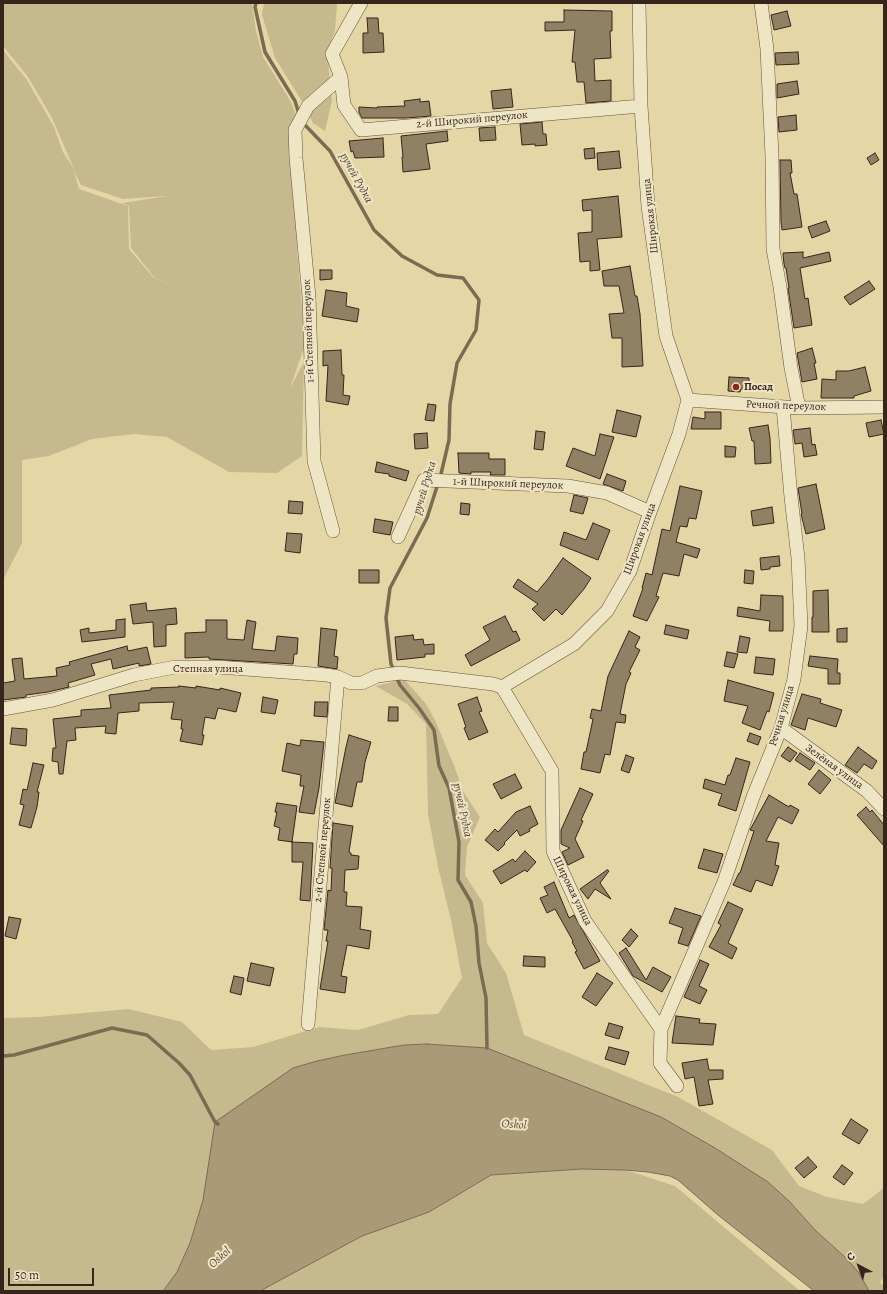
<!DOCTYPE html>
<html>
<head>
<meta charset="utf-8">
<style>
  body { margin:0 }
  #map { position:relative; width:887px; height:1294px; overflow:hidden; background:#e5d7a5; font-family:Alegreya,serif }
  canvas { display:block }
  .frame { position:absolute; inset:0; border:4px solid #37241d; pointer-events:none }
  .north { position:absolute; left:839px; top:1246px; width:40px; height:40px; -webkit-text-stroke:3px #eee5c4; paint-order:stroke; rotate:319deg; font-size:11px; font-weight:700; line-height:16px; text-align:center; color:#37241d }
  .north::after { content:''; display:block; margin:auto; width:14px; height:18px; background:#37241d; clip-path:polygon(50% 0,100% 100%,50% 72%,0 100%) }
  .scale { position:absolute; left:8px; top:1268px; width:86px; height:18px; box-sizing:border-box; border:2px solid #37241d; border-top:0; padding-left:5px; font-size:12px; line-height:14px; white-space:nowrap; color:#37241d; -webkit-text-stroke:3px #eee5c4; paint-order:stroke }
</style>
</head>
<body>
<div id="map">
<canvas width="887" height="1294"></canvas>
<div class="frame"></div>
<div class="north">С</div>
<div class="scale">50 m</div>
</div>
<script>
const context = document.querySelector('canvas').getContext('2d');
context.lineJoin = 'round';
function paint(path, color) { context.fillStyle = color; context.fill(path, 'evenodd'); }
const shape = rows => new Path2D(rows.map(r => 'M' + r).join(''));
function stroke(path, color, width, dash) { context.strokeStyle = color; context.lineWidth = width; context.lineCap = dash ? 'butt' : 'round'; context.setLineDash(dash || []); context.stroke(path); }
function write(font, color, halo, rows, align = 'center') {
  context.font = font + ' Alegreya,serif'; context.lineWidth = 4; context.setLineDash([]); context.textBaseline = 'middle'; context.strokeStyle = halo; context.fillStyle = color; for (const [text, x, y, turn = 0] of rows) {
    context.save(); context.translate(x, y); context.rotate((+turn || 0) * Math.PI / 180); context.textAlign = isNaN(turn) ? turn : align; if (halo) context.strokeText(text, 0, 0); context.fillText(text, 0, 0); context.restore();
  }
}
paint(shape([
  [3,3,252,3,256,31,263,57,291,102,297,117,293,159,297,249,305,345,290,388,304,362,302,456,277,473,229,472,167,437,134,434,92,439,49,456,22,460,22,543,3,580,3,50,27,80,54,127,63,152,74,169,52,118,28,77,3,46],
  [74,171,81,185,123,199,167,196,122,203,129,206,131,248,154,277,170,285,153,277,129,249,128,206,79,189],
  [264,3,337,3,335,31,327,51,332,101,325,131,313,123,303,103,275,58,262,15],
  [404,679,426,704,435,720,455,768,463,791,480,817,467,847,465,875,483,903,487,943,506,973,524,1035,678,1097,772,1150,799,1186,827,1197,863,1204,884,1188,884,1277,880,1282,884,1287,884,1291,869,1291,859,1273,846,1258,816,1231,789,1201,768,1182,487,1048,427,1044,404,1045,345,1055,317,1061,293,1068,203,1200,190,1243,177,1272,163,1291,3,1291,3,1018,38,1017,129,1009,182,1022,211,1050,253,1047,319,1027,358,1030,409,1015,438,1014,462,978,451,920,438,867,428,814,426,724,407,704,376,686],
  [582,1169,626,1170,675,1186,800,1291,260,1291,362,1236,429,1212,491,1175]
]), '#c7b98e');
const water = shape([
  [427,1044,487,1048,661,1117,715,1148,768,1182,789,1201,816,1231,846,1258,859,1273,869,1291,814,1291,718,1215,678,1180,670,1176,648,1172,626,1170,582,1169,491,1175,429,1212,362,1236,260,1291,163,1291,177,1272,190,1243,203,1200,215,1122,293,1068,317,1061,345,1055,404,1045,427,1044]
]);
paint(water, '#aa9a77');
stroke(water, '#7c6b53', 1);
stroke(shape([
  [256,3,255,7,265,52,295,101,299,114],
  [302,122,330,151,374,230,402,256,437,275,463,278,479,300,476,330,457,363,450,404,449,440,441,474,427,518,390,588,386,618,391,664,394,670],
  [396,676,400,685,419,708,434,730,439,766,449,788,459,842,458,880,471,902,476,926,479,963,486,998,487,1048],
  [3,1056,14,1055,112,1028,147,1035,179,1063,190,1075,215,1122,218,1124]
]), '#7c6b53', 3.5);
const building = shape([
  [564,10,612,11,612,31,610,31,611,58,594,59,595,81,611,80,611,101,586,103,584,82,577,82,575,62,572,62,575,30,545,31,545,22,564,22,564,10],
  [787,11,791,26,774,30,771,15,787,11],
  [367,18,378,18,379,33,383,33,384,52,363,53,363,33,368,33,367,18],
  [798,52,799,64,776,65,775,53,798,52],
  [797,81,799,94,777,98,777,84,797,81],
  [511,89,513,107,493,109,491,91,511,89],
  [420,99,420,102,429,101,431,116,406,118,362,118,359,112,359,107,377,108,377,107,405,106,404,101,420,99],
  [796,115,797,130,779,132,778,117,796,115],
  [542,122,543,134,546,134,547,145,535,146,535,144,522,145,520,124,542,122],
  [495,127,496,140,480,141,479,128,495,127],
  [447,131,448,141,426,144,430,169,403,172,402,157,403,157,401,136,447,131],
  [383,138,384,157,355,158,353,151,351,152,349,141,383,138],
  [594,148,595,158,585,159,584,149,594,148],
  [619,151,621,168,598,170,597,153,619,151],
  [875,153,879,160,871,165,867,158,875,153],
  [780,160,791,160,792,173,790,173,794,194,797,194,802,227,782,230,781,222,780,160],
  [618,196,622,237,597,239,600,270,590,271,590,261,580,262,578,233,592,232,592,210,583,211,582,200,618,196],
  [826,221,830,231,812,238,808,227,826,221],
  [803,252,803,258,829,252,831,261,800,268,805,299,808,298,812,325,794,328,788,288,789,288,786,268,785,268,784,264,783,253,803,252],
  [630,266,635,296,637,296,640,314,643,366,622,367,622,338,612,338,609,314,624,313,619,286,604,286,602,271,630,266],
  [320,270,332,270,332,279,320,280,320,270],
  [869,281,875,289,850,305,844,297,869,281],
  [326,290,347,293,346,306,359,309,357,322,322,316,326,290],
  [812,348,816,363,814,363,817,379,802,382,797,353,812,348],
  [341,350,342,375,344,375,343,395,350,396,348,405,326,401,328,365,323,366,323,351,341,350],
  [865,367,871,391,854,396,854,398,821,398,822,379,836,380,836,371,849,371,865,367],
  [729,377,749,378,749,389,741,389,740,392,728,391,729,377],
  [428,404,436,405,434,421,425,420,428,404],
  [617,410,641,416,636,437,612,432,617,410],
  [705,412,721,412,721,429,691,429,693,417,705,419,705,412],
  [881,420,884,434,869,437,866,423,881,420],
  [768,425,770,438,771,463,755,464,754,441,752,441,749,428,768,425],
  [810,428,812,445,815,444,817,455,804,457,802,443,795,444,793,430,810,428],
  [536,431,545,432,543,450,534,449,536,431],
  [427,433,428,448,415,449,414,434,427,433],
  [600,434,614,437,600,479,566,466,573,448,595,456,600,434],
  [725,446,736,447,735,457,725,457,725,446],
  [458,453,489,453,489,459,505,459,505,475,490,475,491,472,471,472,471,474,459,473,458,453],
  [377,462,409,471,406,481,389,476,389,474,375,472,377,462],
  [607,474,626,481,623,491,603,484,607,474],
  [816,484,825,529,806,534,801,514,802,514,798,488,816,484],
  [680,486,702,491,696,519,689,518,687,527,680,526,676,542,700,549,697,558,684,554,679,576,663,573,656,596,659,597,647,621,633,616,643,588,642,588,646,573,652,575,662,529,670,531,680,486],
  [574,495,588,498,583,514,570,511,574,495],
  [289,501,303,502,302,514,288,513,289,501],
  [461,503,470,504,469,515,460,514,461,503],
  [772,507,774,523,753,526,751,511,772,507],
  [375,519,393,522,390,535,373,532,375,519],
  [593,523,610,530,598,560,560,545,564,532,586,540,593,523],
  [287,533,302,534,300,553,285,551,287,533],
  [779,556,780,566,770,567,770,569,761,570,760,558,779,556],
  [563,558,591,578,584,589,562,615,556,609,544,621,532,609,538,604,513,587,518,579,537,592,548,579,563,558],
  [359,570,379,570,379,583,359,583,359,570],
  [745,570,754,571,753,584,744,583,745,570],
  [828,590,829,632,812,632,812,617,813,617,813,591,828,590],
  [761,595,783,596,783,631,769,631,770,621,737,616,738,607,760,611,761,595],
  [146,603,147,611,176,608,177,624,166,625,166,646,154,647,153,622,133,624,130,605,146,603],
  [505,616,513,632,516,631,520,640,471,666,465,655,490,640,483,627,505,616],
  [125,619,125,637,82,642,80,630,89,628,89,633,116,630,116,620,125,619],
  [206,620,227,620,227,639,244,640,247,620,256,622,252,649,275,651,277,636,298,638,297,654,294,654,293,664,209,659,209,657,185,658,185,633,206,632,206,620],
  [666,625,689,630,687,639,664,634,666,625],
  [321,628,337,630,334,656,338,657,337,669,318,666,321,628],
  [847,628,847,642,837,642,837,629,847,628],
  [629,631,640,637,635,647,640,650,629,672,631,673,626,684,620,714,626,715,625,723,616,722,610,755,605,754,600,773,581,769,584,752,586,752,593,719,590,718,592,709,601,711,608,676,629,631],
  [413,635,414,640,423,639,424,645,434,644,434,654,425,654,425,657,397,660,395,637,413,635],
  [740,636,750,638,747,653,737,652,740,636],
  [127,646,128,651,147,647,151,664,139,666,139,663,113,669,111,659,91,664,95,675,68,683,69,687,48,692,26,695,26,697,3,700,3,683,15,681,12,659,22,658,24,679,57,676,56,668,70,665,69,662,127,646],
  [727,652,738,654,734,668,724,666,727,652],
  [810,656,838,659,837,673,840,673,840,684,828,684,828,669,808,666,810,656],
  [756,657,775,659,773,675,754,673,756,657],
  [728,680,774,693,769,712,767,711,760,730,742,723,748,706,724,701,728,680],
  [179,686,196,688,196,686,220,690,220,688,241,693,236,712,218,708,215,719,205,717,202,735,204,735,202,745,180,741,183,729,181,729,182,720,171,719,174,702,139,703,139,711,118,713,116,734,105,733,106,726,75,728,76,740,67,741,63,774,59,774,58,762,52,761,53,748,56,748,53,719,81,716,81,710,111,708,109,695,151,690,151,688,179,687,179,686],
  [802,694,821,699,820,703,842,710,836,727,808,718,805,730,791,725,802,694],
  [263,697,278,700,275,714,261,712,263,697],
  [477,697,482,711,479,712,488,732,469,740,464,728,466,727,458,704,477,697],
  [315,702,328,702,327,717,314,716,315,702],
  [389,707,398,707,398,721,388,721,389,707],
  [12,728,27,729,26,746,10,744,12,728],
  [750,733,761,737,758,745,747,741,750,733],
  [349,735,371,742,365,762,362,782,357,782,352,807,335,803,346,747,349,735],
  [301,740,324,742,319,788,314,814,299,812,304,786,300,786,301,775,282,771,287,743,300,746,301,740],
  [788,747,797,753,790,762,781,756,788,747],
  [858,747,877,761,872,769,864,764,857,773,845,765,858,747],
  [800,753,815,763,810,770,795,760,800,753],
  [626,755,634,758,629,773,621,770,626,755],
  [736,758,750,762,736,811,718,805,722,794,703,788,705,779,725,785,728,775,730,775,736,758],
  [33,763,44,765,37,792,39,792,37,807,31,828,19,825,24,805,20,804,23,789,27,790,33,763],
  [819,770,831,780,820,794,808,784,819,770],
  [515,774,522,788,501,799,493,784,515,774],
  [580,788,593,794,581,820,583,821,575,839,584,857,568,865,562,852,570,848,561,844,561,830,580,788],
  [769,795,789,807,790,805,799,810,792,824,778,817,766,841,779,843,775,865,779,866,772,886,756,880,751,892,733,885,739,873,740,873,754,831,750,830,769,795],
  [277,803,297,806,292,842,278,840,280,828,274,826,277,812,275,812,277,803],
  [530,806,538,824,529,829,530,831,520,836,517,830,504,843,505,844,498,851,485,840,495,829,498,832,516,812,530,806],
  [866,807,870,812,872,810,884,825,884,846,857,815,866,807],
  [333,823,353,826,349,852,351,853,351,855,359,856,358,869,345,870,344,892,347,892,346,906,362,907,360,929,371,931,369,949,347,945,341,976,347,977,345,993,320,989,328,941,326,941,328,930,324,930,328,890,331,891,332,868,330,868,333,823],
  [292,842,313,843,310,901,300,900,303,862,292,862,292,842],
  [704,849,723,854,717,873,698,868,704,849],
  [525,851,536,862,527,872,525,870,501,884,493,871,513,859,515,862,525,851],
  [607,870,609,871,600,883,611,899,595,889,588,899,580,889,607,870],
  [554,882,569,918,574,915,600,961,584,969,575,952,577,951,572,942,573,941,555,909,547,913,540,898,548,895,544,887,554,882],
  [728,902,743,909,728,943,737,948,732,959,709,947,721,925,718,923,728,902],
  [675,908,701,916,688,946,678,943,683,928,669,923,675,908],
  [9,917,21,919,16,939,5,936,9,917],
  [631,929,638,936,629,947,622,940,631,929],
  [626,948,646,980,653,967,671,977,662,992,633,976,619,953,626,948],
  [524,956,545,957,545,967,523,966,524,956],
  [700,960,709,964,699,986,707,990,700,1004,684,997,700,960],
  [251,963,274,968,270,986,247,981,251,963],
  [597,973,613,983,596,1006,582,997,597,973],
  [234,976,244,978,241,995,230,992,234,976],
  [676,1016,700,1019,699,1023,716,1024,713,1045,672,1043,676,1016],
  [609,1023,623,1027,619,1039,605,1035,609,1023],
  [609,1047,629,1052,625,1065,605,1059,609,1047],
  [707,1059,709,1070,723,1070,723,1079,708,1080,713,1104,699,1106,694,1077,685,1079,682,1063,707,1059],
  [851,1119,868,1130,859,1144,842,1134,851,1119],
  [808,1157,817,1167,804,1178,795,1168,808,1157],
  [842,1165,853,1173,844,1185,833,1177,842,1165]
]);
paint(building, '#918164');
stroke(building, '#37241d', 1);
const minor = shape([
  [361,3,332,54,341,77,344,105,361,130,641,106],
  [639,3,641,106,648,206,666,336,688,400,679,434,650,512,630,571,607,611,574,644,502,687,552,771,553,851,585,921,661,1029],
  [761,3,767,49,772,156,773,249,780,287,791,368,799,408],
  [688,400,799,408,884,407],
  [333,531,314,461,309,297,296,158,295,130,308,106,341,77],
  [398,537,424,480,568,486,607,493,650,512],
  [3,709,53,700,134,675,175,667,218,667,327,675,338,677,351,683,362,683,377,676,400,673,493,684,502,687],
  [781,728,867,791,884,809],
  [308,1024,338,677],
  [677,1086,660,1063,661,1029,724,882,753,797,781,728,794,679,801,626,798,558,791,497,783,407]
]);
stroke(minor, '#62513f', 14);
stroke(minor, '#eee5c4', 13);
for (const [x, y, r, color] of [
  [736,387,4,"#8f2418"]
]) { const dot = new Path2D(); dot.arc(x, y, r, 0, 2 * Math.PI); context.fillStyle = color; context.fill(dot); stroke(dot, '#eee5c4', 1.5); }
write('11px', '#37241d', '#eee5c4', [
  ["2-й Широкий переулок",472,120,-5],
  ["Широкая улица",651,216,-96],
  ["1-й Степной переулок",309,331,-92],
  ["Речной переулок",786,406,2],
  ["1-й Широкий переулок",508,484,2],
  ["Широкая улица",640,539,-70],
  ["Степная улица",208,669],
  ["Речная улица",782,716,-73],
  ["Зелёная улица",834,767,36],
  ["2-й Степной переулок",323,850,-85],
  ["Широкая улица",572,891,64]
]);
write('bold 11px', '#37241d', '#eee5c4', [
  ["Посад",744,387]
], 'left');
write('italic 12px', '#5a4738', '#eee5c4', [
  ["ручей Рудка",356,178,61],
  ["ручей Рудка",425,488,-73],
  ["ручей Рудка",462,810,78],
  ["Oskol",514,1125,4],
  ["Oskol",220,1258,-42]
]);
</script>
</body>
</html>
